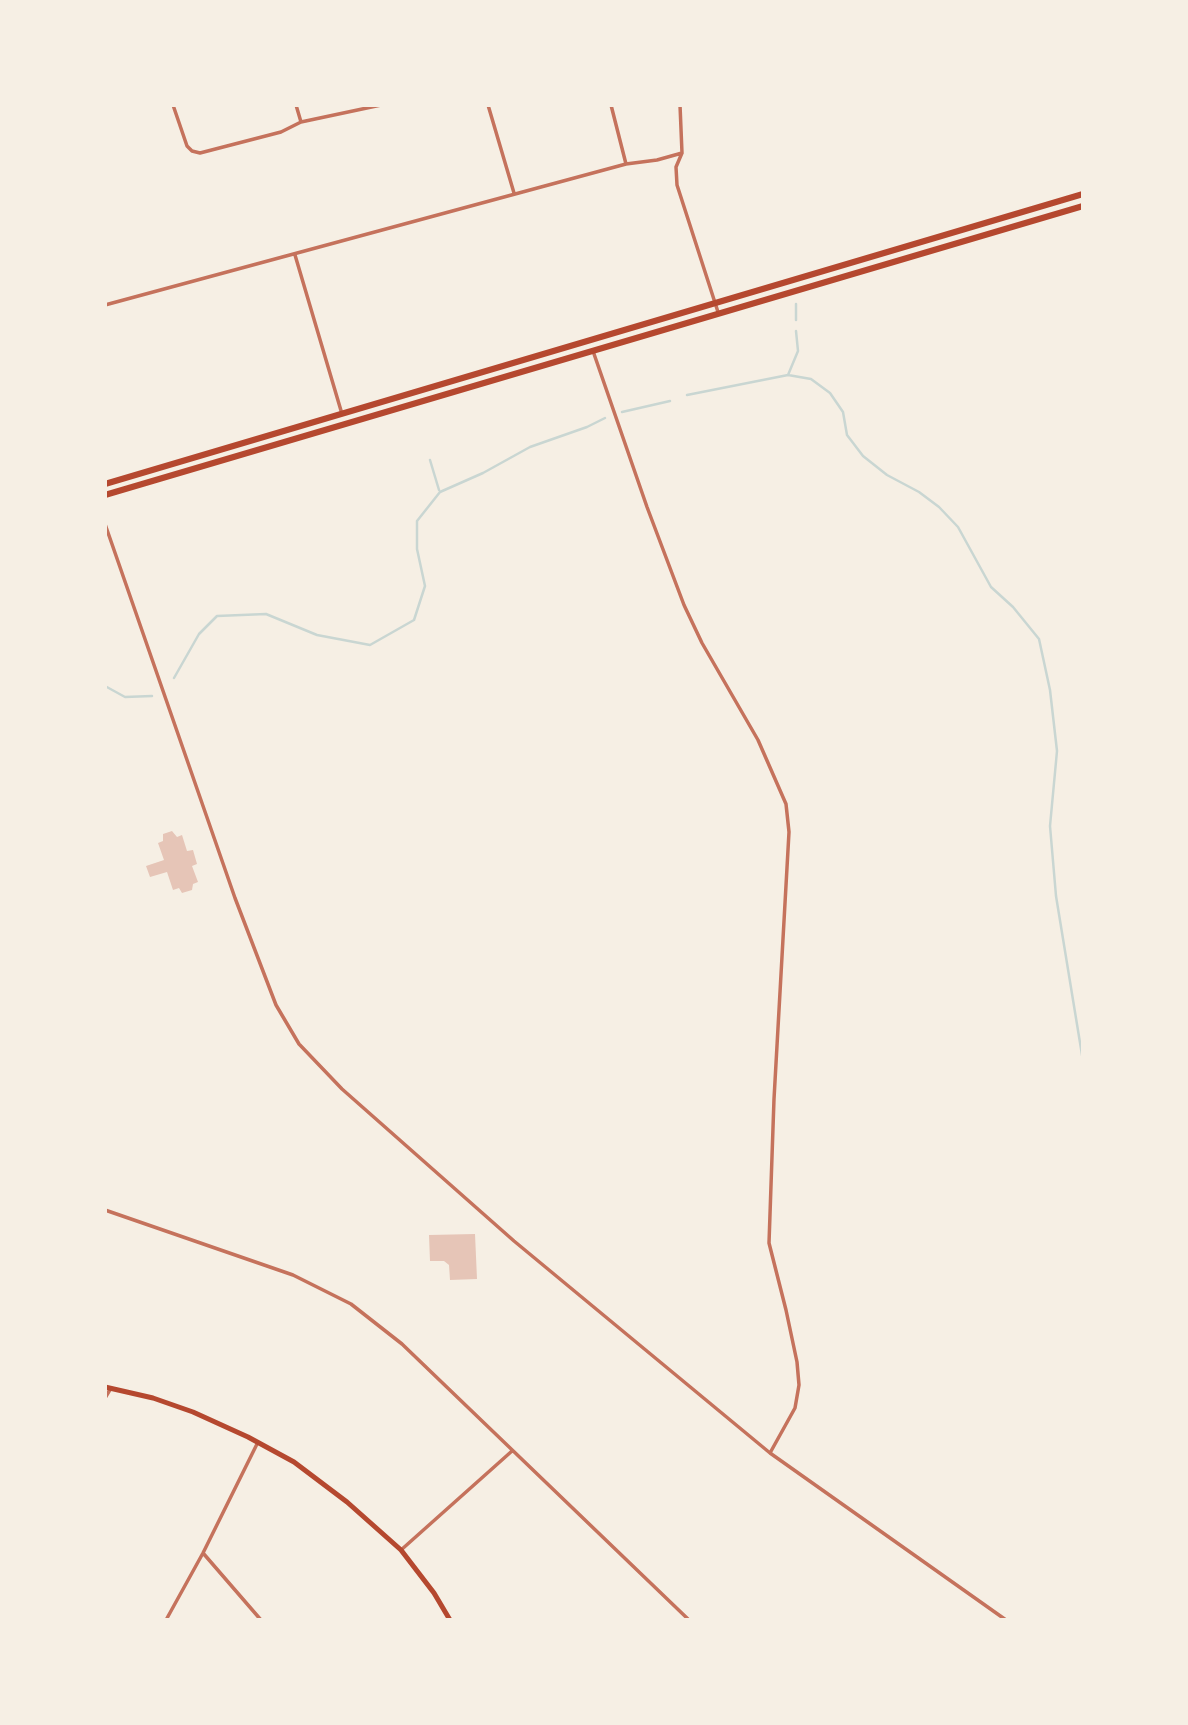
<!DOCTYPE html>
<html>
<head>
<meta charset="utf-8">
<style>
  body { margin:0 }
  #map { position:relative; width:1188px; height:1725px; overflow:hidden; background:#f6efe4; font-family:Barlow,sans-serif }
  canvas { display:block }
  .frame { position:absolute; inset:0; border:107px solid #f6efe4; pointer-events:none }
</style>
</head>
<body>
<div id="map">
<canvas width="1188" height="1725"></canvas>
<div class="frame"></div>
</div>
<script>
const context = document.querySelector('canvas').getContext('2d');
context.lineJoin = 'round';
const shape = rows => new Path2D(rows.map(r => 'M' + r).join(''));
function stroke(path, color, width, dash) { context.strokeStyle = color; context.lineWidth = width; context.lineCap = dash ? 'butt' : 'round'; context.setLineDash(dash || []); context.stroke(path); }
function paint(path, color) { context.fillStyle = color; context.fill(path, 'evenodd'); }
stroke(shape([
  [796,320,796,304],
  [788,375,798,351,796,331],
  [687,395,788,375,811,379,830,393,843,412,847,435,863,456,887,475,919,492,939,507,958,527,991,587,1013,607,1039,639,1050,690,1057,751,1050,826,1056,896,1083,1061],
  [622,412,670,401],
  [430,460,439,490],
  [174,678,199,634,217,616,266,614,317,635,370,645,414,620,425,586,417,549,417,521,440,492,483,473,530,447,587,427,605,418],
  [105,686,125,697,152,696]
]), '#c9d6d2', 2.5);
paint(shape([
  [172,831,177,837,182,835,187,851,193,850,197,864,192,866,198,882,193,884,192,890,182,893,179,888,173,890,167,872,150,877,146,866,164,860,158,843,163,841,163,834],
  [475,1234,477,1279,450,1280,449,1265,444,1261,430,1261,429,1235]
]), '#e6c5b7');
stroke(shape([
  [173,105,187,146,192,151,200,153,281,132,301,122,381,105],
  [296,105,301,122],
  [488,105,514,193],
  [611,105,626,164],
  [680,105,682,153,676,167,677,185,718,312],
  [295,255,342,414],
  [105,305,626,164,657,160,682,153],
  [593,351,647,507,684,605,702,643,758,740,786,804,789,832,774,1099,769,1243,786,1310,797,1362,799,1385,795,1408,770,1453],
  [105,524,235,898,276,1005,299,1044,342,1089,514,1241,770,1453,1006,1620],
  [105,1210,293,1275,351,1304,402,1344,689,1620],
  [105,1398,111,1388],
  [401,1550,512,1451],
  [203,1553,261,1620],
  [166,1620,203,1553,258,1442]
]), '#c5725c', 3.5);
stroke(shape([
  [105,1387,153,1398,193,1412,248,1437,294,1462,347,1502,401,1550,434,1593,450,1620]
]), '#b5482f', 5);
stroke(shape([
  [105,484,1083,194],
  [105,495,1083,206]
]), '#b5482f', 6);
</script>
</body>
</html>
